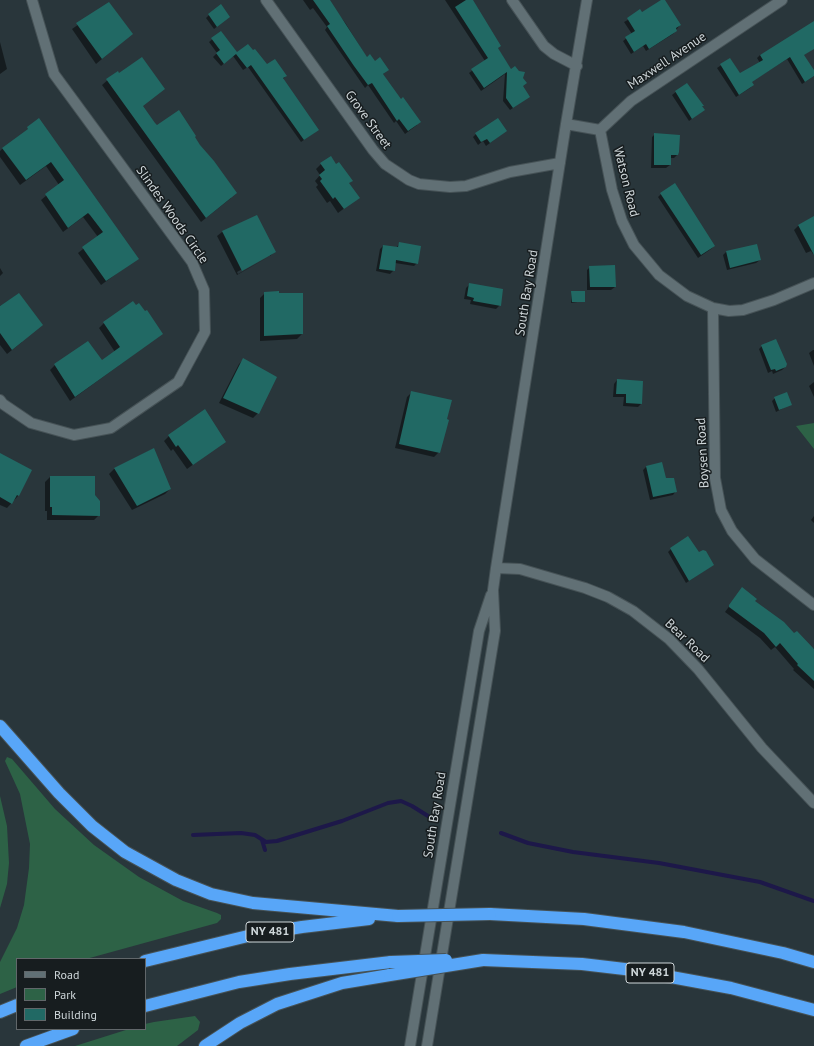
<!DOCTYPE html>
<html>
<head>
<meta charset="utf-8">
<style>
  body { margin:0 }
  #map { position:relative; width:814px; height:1046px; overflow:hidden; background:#29363b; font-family:"PT Sans",sans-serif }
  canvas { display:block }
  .legend { position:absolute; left:16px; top:958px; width:130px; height:72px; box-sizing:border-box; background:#171d1f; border:1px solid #61676a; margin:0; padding:5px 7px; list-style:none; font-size:12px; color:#cfd7da }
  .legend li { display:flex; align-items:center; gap:8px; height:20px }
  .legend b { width:20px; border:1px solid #61676a }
</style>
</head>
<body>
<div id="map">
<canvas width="814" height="1046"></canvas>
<ul class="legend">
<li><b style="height:5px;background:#617075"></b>Road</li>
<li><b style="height:11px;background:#2d6246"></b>Park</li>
<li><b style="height:11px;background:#216964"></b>Building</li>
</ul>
</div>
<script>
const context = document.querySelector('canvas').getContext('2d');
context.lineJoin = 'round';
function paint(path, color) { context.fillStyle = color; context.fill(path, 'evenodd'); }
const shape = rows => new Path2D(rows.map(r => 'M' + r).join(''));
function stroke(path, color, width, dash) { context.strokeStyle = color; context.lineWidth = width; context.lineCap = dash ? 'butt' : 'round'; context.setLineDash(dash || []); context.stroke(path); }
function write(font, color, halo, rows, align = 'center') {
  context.font = font + ' "PT Sans",sans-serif'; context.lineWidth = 3; context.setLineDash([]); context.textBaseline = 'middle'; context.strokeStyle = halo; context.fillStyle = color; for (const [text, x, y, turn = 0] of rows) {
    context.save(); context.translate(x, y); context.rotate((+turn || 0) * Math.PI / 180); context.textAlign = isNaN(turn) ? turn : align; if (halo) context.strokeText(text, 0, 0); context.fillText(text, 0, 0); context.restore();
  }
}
paint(shape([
  [814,423,814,449,796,426],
  [7,757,12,759,55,809,94,845,139,877,183,901,217,913,221,915,221,919,217,923,86,959,17,959,17,987,0,994,0,962,17,928,24,905,29,868,30,844,20,794,5,761],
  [0,796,7,826,9,863,7,884,0,908],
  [195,1016,200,1022,198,1030,177,1046,75,1046,129,1029,145,1029,145,1024,154,1022]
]), '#2d6246');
paint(shape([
  [303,0,328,0,346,24,367,58,388,70,382,75,417,125,405,134,396,121,394,123,368,85,365,88,325,30,327,27,313,8,310,10],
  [445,0,469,0,511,70,522,78,522,86,526,99,510,110,503,101,505,74,481,91,469,73,485,61],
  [664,0,680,25,673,34,646,51,643,46,631,54,623,41,632,34,624,22],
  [109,3,126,39,96,64,72,29],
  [209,15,229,17,214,29,206,18],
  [814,29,814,40,810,51,803,55,814,72,814,76,802,84,787,59,751,82,753,85,750,88,736,97,717,68,730,59,740,74,760,63,757,58,760,55],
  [221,32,237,54,286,76,283,79,314,133,301,142,248,67,243,70,233,56,221,66,213,57,217,53,209,42],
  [0,42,7,69,0,74],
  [117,72,154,124,194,137,231,198,201,222,102,85],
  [686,84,700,113,689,121,672,95],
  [40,121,137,259,101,285,78,253,98,237,83,217,63,232,41,200,59,185,46,166,20,185,0,157,0,151,3,148],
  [476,134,502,134,486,146,483,141,478,145,473,137],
  [655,134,677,155,674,158,670,158,670,165,666,168,651,168,652,137],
  [321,164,348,184,358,198,338,213,330,201,327,203,316,187,318,185,315,181,320,175,316,169],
  [661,194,714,246,711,249,698,258,658,197],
  [814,217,814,254,813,254,811,251,806,253,794,230,799,225],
  [222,232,275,251,270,256,270,254,237,272,238,274,270,256,237,275,217,236],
  [400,243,417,263,414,266,395,263,394,270,390,274,376,271,380,249,383,246,396,248],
  [726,252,760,260,756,263,727,270,723,255],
  [590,267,615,287,611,290,587,290,587,270],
  [0,268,3,273,0,276],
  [470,284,500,305,496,309,470,304,471,300,464,299,466,288],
  [572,292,584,301,571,303],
  [265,293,302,334,297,339,260,341,260,298],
  [18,294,22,342,7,354,0,345,0,306],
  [104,323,162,334,70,401,50,370,55,365,101,362,115,352,99,328],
  [762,346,785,367,782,370,773,374,772,371,768,373,759,349],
  [813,350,814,350,814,366,809,353],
  [244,359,258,413,253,418,219,403,239,364],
  [617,380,642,403,638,407,623,406,624,397,613,397,614,384],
  [814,382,814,397,809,386],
  [412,392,439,452,434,457,395,448,407,397],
  [775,398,791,404,776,412,772,401],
  [169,436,224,442,187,469,173,449,171,451,164,441],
  [153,449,170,489,165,494,132,510,109,474,114,469],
  [0,454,18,496,7,508,0,505],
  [646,467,665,479,676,491,673,495,650,500,643,470],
  [50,477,94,496,99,515,94,520,47,520,47,511,45,511,45,482],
  [814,516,814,523,811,520],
  [671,549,699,553,713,565,686,583,668,552],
  [742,589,754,602,813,649,814,648,814,689,793,670,794,669,775,647,771,650,760,638,725,612]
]), '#0007');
stroke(shape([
  [501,833,528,843,573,852,659,863,760,882,814,901],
  [193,835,241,833,255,835,266,842,277,841,342,821,388,803,401,801,412,806,428,816],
  [262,840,265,850]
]), '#1d1849', 4);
paint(shape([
  [313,0,330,0,367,57,370,54,375,61,380,57,389,70,383,74,401,99,403,97,421,122,408,131,399,119,397,121,372,83,368,85,354,66,327,26,330,24],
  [466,0,473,0,501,46,498,48,511,69,515,66,519,71,525,72,523,78,527,83,523,86,530,97,513,108,506,98,507,72,484,88,471,69,488,58,455,7],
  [661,0,665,0,681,25,676,28,677,31,649,49,646,44,634,52,625,37,635,31,627,18,640,9,642,12],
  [109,2,133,34,102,59,76,23],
  [221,4,230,17,217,27,208,14],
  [814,21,814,49,804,55,814,70,814,76,805,82,790,57,752,82,754,85,739,95,720,64,730,58,740,73,763,60,760,55],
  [221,31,237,52,248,44,253,50,255,49,267,64,275,59,287,76,283,78,319,130,304,140,251,65,247,68,236,54,224,64,216,53,220,50,211,38],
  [142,57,165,89,143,106,155,123,157,125,179,110,196,136,195,137,200,145,214,161,237,193,206,218,106,79,118,71,119,73],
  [687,83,704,106,702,106,705,110,692,119,675,91],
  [39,118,139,259,106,281,82,247,103,232,90,215,88,213,68,228,45,194,64,180,51,162,26,180,2,148,28,129,27,127],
  [498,118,507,131,490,143,487,139,481,142,475,133],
  [654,133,680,135,679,152,678,155,671,155,671,165,654,165],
  [331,156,336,164,339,162,353,181,349,183,360,198,344,209,335,197,333,199,320,181,322,179,319,175,325,170,320,163],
  [675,183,715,246,701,255,660,193],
  [257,215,276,252,242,271,222,231],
  [814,216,814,255,798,225],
  [399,242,421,246,418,264,396,260,395,271,379,269,383,245,398,247],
  [757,244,761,260,730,268,726,251],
  [615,265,616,287,590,287,589,266],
  [469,283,503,289,501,306,473,301,474,298,467,296],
  [279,291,279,293,303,293,303,334,264,336,264,292],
  [571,291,585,291,585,302,572,302],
  [19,293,43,325,12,350,0,333,0,306],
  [133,301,136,305,139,303,145,311,147,310,163,334,75,397,54,364,88,341,102,360,120,347,103,322],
  [776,339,787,364,786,367,776,371,775,369,771,370,761,345],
  [243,358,277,377,259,414,223,398],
  [617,379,643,381,642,404,626,403,626,394,616,394],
  [411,391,452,400,447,419,449,420,440,453,399,444],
  [787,392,792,405,779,410,774,397],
  [205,409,226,442,193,465,178,445,176,447,168,435],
  [154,448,171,489,137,506,114,468],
  [0,453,32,470,19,496,17,495,12,504,0,497],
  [662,462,666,478,674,478,677,492,653,497,646,466],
  [50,476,95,476,95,495,100,501,100,516,52,515,52,507,50,507],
  [688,536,699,552,703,550,706,551,714,565,689,581,670,548],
  [742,587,757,599,755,601,784,622,794,633,797,631,814,649,814,681,797,665,798,664,780,643,776,647,764,633,729,607,729,605]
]), '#216964');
const minor = shape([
  [266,0,373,150,385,164,409,180,419,184,450,187,466,186,510,172,560,163],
  [512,0,544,46,554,54,577,66],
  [566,124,600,130,631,101,782,0],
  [600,130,612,190,622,221,634,245,659,275,687,296,713,308,729,311,743,310,774,300,814,283],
  [713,308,715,478,721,510,732,531,755,559,814,605],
  [0,400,3,404,31,423,74,435,111,428,178,382,205,332,204,290,192,262,54,74,32,0],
  [496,568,520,569,585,588,608,597,633,611,669,639,698,669,762,748,814,803],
  [410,1046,479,631,491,595],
  [427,1046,495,631,493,590,496,568,566,124,587,0]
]);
const highway = shape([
  [0,726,59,793,92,826,125,852,176,880,211,894,253,903,398,916],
  [490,914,584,919,684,932,783,953,814,962],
  [483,960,582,964,633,970,731,988,814,1010],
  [145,961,252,935,302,927,369,919],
  [145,1006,239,982,290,974,391,962],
  [0,1012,17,1005],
  [26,1046,73,1029],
  [205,1046,240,1023,277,1004,342,983,390,975]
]);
stroke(minor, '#465256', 12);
stroke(highway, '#465256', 14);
stroke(minor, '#617075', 10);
stroke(highway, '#58a6f8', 12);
const highwayBridge = shape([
  [398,916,490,914],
  [391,962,446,960],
  [390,975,483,960]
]);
stroke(highwayBridge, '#465256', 14, []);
stroke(highwayBridge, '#58a6f8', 12);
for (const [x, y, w] of [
  [270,932,48],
  [650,973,48]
]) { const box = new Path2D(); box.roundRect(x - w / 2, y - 10, w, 20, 3); context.fillStyle = '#171d1f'; context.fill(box); stroke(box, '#cfd7da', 1); }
write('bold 12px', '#cfd7da', null, [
  ["NY 481",270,932],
  ["NY 481",650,973]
]);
write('13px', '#cfd7da', '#171d1f', [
  ["Maxwell Avenue",667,61,-34],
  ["Grove Street",368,120,54],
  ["Watson Road",626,182,76],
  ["Slindes Woods Circle",172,215,55],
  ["South Bay Road",527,293,-81],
  ["Boysen Road",703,453,-93],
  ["Bear Road",687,641,44],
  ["South Bay Road",435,815,-81]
]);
</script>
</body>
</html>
